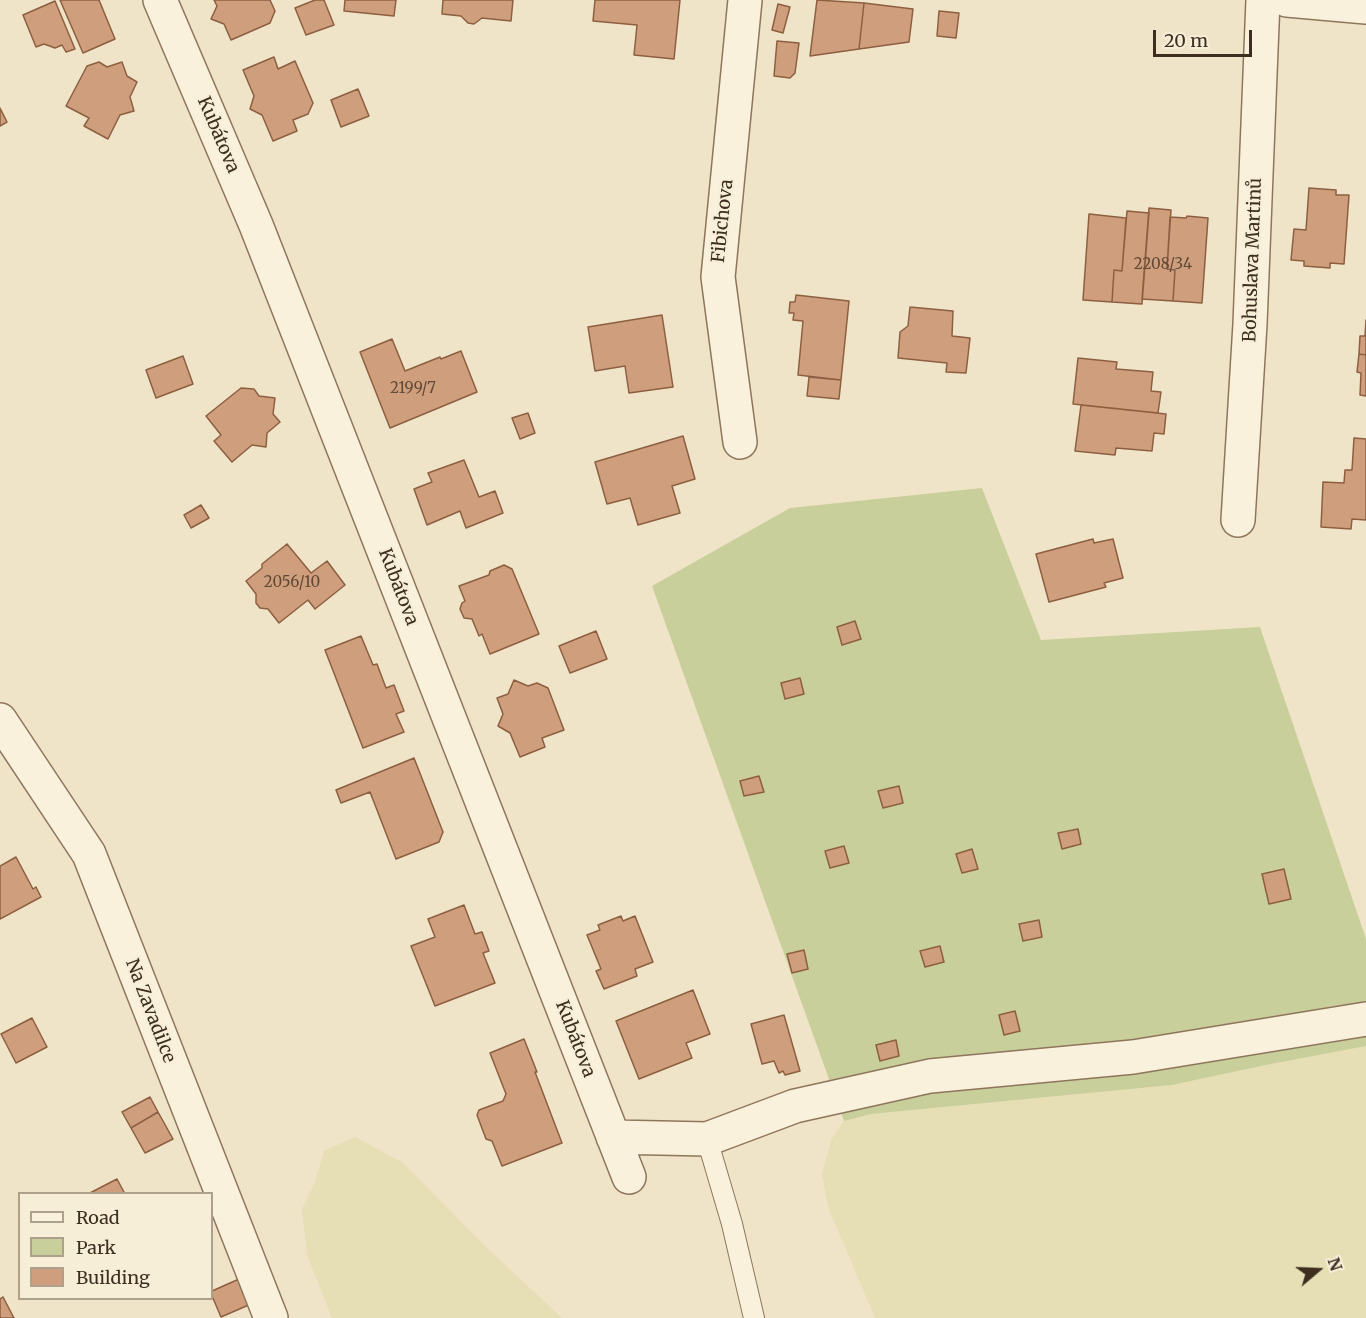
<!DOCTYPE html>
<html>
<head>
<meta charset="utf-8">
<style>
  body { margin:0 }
  #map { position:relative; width:1366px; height:1318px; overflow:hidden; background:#f0e4c8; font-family:Merriweather,serif }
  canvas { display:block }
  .legend { position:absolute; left:18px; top:1192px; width:195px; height:108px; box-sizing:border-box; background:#f7eed8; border:2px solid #ada18e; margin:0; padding:8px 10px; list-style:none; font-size:18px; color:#3d2e20 }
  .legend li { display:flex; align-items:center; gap:12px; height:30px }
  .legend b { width:30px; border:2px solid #ada18e }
  .north { position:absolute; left:1288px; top:1240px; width:60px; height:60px; -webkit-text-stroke:4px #f7eed8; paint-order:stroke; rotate:71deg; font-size:16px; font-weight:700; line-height:24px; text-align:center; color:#3d2e20 }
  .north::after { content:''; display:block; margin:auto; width:21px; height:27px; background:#3d2e20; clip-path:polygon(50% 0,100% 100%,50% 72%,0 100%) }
  .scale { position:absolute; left:1153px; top:30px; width:99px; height:27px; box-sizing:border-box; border:3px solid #3d2e20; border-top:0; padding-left:8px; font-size:18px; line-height:21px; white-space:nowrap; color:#3d2e20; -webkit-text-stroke:4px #f7eed8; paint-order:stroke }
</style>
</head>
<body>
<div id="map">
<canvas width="1366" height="1318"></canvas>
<ul class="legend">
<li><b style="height:8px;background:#faf1dc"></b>Road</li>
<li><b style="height:16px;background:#c9cf9b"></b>Park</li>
<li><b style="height:16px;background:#cf9f7d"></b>Building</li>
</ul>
<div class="north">N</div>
<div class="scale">20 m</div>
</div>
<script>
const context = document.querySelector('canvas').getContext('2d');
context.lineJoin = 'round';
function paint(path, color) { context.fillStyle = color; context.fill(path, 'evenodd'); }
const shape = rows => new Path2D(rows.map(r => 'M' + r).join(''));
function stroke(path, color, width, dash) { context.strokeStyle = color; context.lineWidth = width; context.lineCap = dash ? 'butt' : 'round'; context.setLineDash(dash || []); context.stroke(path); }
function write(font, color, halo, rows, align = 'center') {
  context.font = font + ' Merriweather,serif'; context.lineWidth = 4.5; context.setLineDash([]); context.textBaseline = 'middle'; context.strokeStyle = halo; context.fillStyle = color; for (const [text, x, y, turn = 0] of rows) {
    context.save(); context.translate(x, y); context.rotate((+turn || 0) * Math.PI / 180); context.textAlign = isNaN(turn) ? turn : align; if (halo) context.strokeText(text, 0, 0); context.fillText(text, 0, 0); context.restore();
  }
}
paint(shape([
  [1366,1046,1366,1318,875,1318,828,1207,822,1174,831,1140,844,1121,871,1114,1172,1085,1266,1065],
  [355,1137,402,1162,487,1248,562,1318,332,1318,307,1255,302,1209,315,1182,324,1151]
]), '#e6deb5');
paint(shape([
  [982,488,1041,640,1260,627,1366,939,1366,1046,1266,1065,1172,1085,871,1114,844,1121,652,586,790,508]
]), '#c9cf9b');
const building = shape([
  [60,0,99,0,115,39,83,53,60,0],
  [214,0,270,0,275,11,270,23,231,40,224,24,211,19,217,6,214,0],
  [315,0,324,0,334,25,306,35,295,8,315,0],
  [345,0,396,0,394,16,344,11,345,0],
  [443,0,513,0,511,21,482,18,474,24,468,23,461,16,442,14,443,0],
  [595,0,680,0,674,59,634,55,637,25,593,21,595,0],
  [817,0,864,3,859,49,810,56,817,0],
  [55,1,75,49,66,52,62,45,55,48,44,44,36,47,23,15,55,1],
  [864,3,913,9,909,42,859,49,864,3],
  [778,4,790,7,783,33,772,30,778,4],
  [939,11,959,13,956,38,937,36,939,11],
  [777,41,799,43,795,73,790,78,774,76,777,41],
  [274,57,278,69,295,61,313,103,308,114,293,120,297,131,273,141,262,115,250,109,254,96,243,70,274,57],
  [99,62,107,67,122,62,127,76,137,82,130,97,134,111,120,115,108,139,84,126,89,118,66,106,87,66,99,62],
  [358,89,369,116,341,127,331,100,358,89],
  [0,108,7,122,0,126,0,108],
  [1309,188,1336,190,1336,195,1349,195,1344,264,1330,263,1330,268,1304,266,1304,261,1291,260,1294,229,1306,230,1309,188],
  [1149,208,1171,210,1167,269,1175,270,1173,301,1142,299,1149,208],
  [1127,211,1149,213,1142,304,1112,302,1114,270,1122,271,1127,211],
  [1089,214,1126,218,1122,271,1114,270,1112,302,1083,300,1089,214],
  [1187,216,1208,218,1202,303,1173,301,1175,270,1167,269,1170,217,1186,218,1187,216],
  [796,295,849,301,841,380,798,375,803,321,793,320,794,313,789,313,790,302,795,302,796,295],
  [910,307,953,311,952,336,970,338,966,373,946,372,947,363,898,358,900,332,908,326,910,307],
  [662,315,673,387,629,393,625,366,595,371,588,327,662,315],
  [1366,320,1366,355,1359,354,1360,336,1365,336,1366,320],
  [392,339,405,371,440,357,441,359,461,351,477,392,390,428,360,352,392,339],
  [1359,354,1366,355,1366,396,1360,395,1361,373,1357,372,1359,354],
  [183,356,193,384,156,398,146,370,183,356],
  [1078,358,1117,362,1116,369,1153,372,1151,391,1161,392,1158,413,1073,404,1078,358],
  [809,377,841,380,839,399,807,396,809,377],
  [241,388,254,389,259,396,275,398,273,414,280,422,267,433,266,447,252,445,232,462,214,441,221,435,206,416,241,388],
  [1081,405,1166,414,1164,434,1154,433,1152,451,1116,448,1115,455,1075,451,1081,405],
  [528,413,535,433,520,439,512,418,528,413],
  [683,436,695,479,672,486,680,513,638,525,630,498,607,504,595,462,683,436],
  [1354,438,1366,439,1366,520,1352,519,1351,529,1321,527,1323,482,1344,483,1345,470,1352,470,1354,438],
  [464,460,479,497,495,491,503,513,466,528,460,511,427,525,414,489,432,482,428,473,464,460],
  [201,505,209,518,191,528,184,515,201,505],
  [1093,539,1094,543,1113,539,1123,578,1104,583,1106,587,1049,602,1036,554,1093,539],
  [287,544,311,573,327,561,345,585,315,609,308,600,279,623,268,609,260,608,256,603,256,594,246,581,262,568,262,564,287,544],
  [504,565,512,569,539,634,490,654,482,634,479,636,472,619,464,618,460,609,462,603,465,601,459,586,489,575,490,571,504,565],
  [855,621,861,639,842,645,837,627,855,621],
  [596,631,607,659,570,673,559,646,596,631],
  [361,636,373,665,377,664,386,688,394,685,404,711,396,714,404,732,363,748,325,650,361,636],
  [800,678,804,694,785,699,781,683,800,678],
  [514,680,528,686,537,683,548,688,564,730,542,738,545,747,520,757,510,733,498,726,503,714,497,698,508,694,514,680],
  [414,758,443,832,439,842,396,859,370,792,341,803,336,790,414,758],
  [759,776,764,792,744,796,740,781,759,776],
  [899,786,903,803,883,808,878,791,899,786],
  [1078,829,1081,844,1062,849,1058,833,1078,829],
  [844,846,849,863,830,868,825,851,844,846],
  [972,849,978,869,962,873,956,854,972,849],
  [16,857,33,889,36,887,41,897,0,919,0,866,16,857],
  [1284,869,1291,899,1269,904,1262,874,1284,869],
  [464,905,475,934,482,932,489,951,483,953,495,983,435,1006,411,946,435,937,428,919,464,905],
  [621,916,623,921,635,916,653,962,635,969,637,976,604,989,596,971,601,969,587,935,600,930,598,925,621,916],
  [1039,920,1042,937,1023,941,1019,924,1039,920],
  [940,946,944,962,925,967,920,951,940,946],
  [804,950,808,969,792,973,787,954,804,950],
  [693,990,710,1034,686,1043,692,1058,639,1079,616,1021,693,990],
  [1015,1011,1020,1031,1004,1035,999,1015,1015,1011],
  [784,1015,800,1071,785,1075,783,1071,779,1073,774,1061,762,1064,751,1024,784,1015],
  [32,1018,47,1047,16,1063,1,1034,32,1018],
  [524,1039,537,1072,535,1072,562,1143,502,1166,492,1141,486,1139,477,1115,479,1110,503,1101,506,1094,490,1053,524,1039],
  [896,1040,899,1056,880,1061,876,1045,896,1040],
  [150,1097,158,1112,131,1128,122,1112,150,1097],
  [158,1112,173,1139,145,1153,131,1128,158,1112],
  [117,1179,125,1194,88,1194,117,1179],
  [239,1279,251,1304,221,1317,212,1296,212,1291,239,1279],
  [3,1297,14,1318,0,1318,0,1299,3,1297]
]);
paint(building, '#cf9f7d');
stroke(building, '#8d5f41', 1.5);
const service = shape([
  [707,1139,732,1224,754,1318]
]);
const minor = shape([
  [160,0,256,225,629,1177],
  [1287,0,1366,7],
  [740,442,718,277,745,0],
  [1238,520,1250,324,1263,0],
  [0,720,89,854,271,1318],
  [613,1137,707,1139,795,1106,930,1076,1133,1057,1366,1019]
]);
stroke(service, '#8d765c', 22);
stroke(minor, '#8d765c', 36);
stroke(service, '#faf1dc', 20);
stroke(minor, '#faf1dc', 33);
write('15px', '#624a37', null, [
  ["2208/34",1163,265],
  ["2199/7",413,389],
  ["2056/10",292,583]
]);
write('18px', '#3d2e20', '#f7eed8', [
  ["Kubátova",218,135,67],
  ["Fibichova",723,221,-84],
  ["Bohuslava Martinů",1253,260,-88],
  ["Kubátova",398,587,69],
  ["Na Zavadilce",150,1011,69],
  ["Kubátova",575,1039,69]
]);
</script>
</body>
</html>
